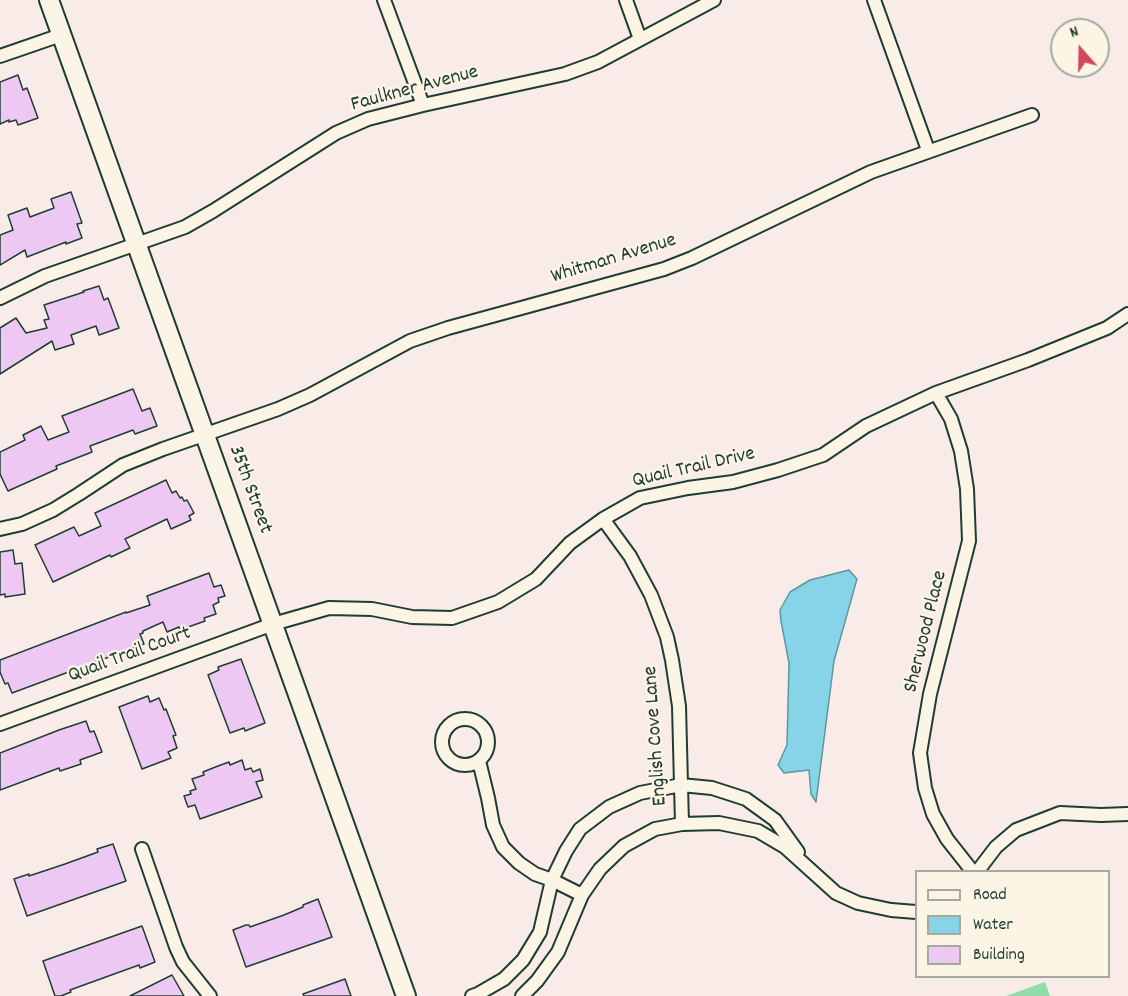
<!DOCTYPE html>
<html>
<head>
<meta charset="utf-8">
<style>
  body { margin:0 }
  #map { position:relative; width:1128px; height:996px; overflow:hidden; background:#f9ece8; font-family:Dekko,sans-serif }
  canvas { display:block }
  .legend { position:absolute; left:915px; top:870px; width:195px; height:108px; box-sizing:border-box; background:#fcf5e5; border:2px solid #a4ab9e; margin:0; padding:8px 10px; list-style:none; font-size:18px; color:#1f3d34 }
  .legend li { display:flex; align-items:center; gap:12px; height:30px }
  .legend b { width:30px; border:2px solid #a4ab9e }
  .north { position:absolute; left:1050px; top:18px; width:60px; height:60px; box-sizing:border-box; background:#fcf5e5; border:2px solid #a4ab9e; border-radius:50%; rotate:340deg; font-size:16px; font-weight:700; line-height:24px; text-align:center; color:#1f3d34 }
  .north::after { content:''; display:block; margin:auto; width:21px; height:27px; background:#d1495b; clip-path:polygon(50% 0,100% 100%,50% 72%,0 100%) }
</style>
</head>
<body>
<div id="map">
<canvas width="1128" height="996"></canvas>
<ul class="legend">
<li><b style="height:8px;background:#fcf5e5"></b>Road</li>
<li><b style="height:16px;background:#87d3e7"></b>Water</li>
<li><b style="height:16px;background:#ecc8f3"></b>Building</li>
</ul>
<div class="north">N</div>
</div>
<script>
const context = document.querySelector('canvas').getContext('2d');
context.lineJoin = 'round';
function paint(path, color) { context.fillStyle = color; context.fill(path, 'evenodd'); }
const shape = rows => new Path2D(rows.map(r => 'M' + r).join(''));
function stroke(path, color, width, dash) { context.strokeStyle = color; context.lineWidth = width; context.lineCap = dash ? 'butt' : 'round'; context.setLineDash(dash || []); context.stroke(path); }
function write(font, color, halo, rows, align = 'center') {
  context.font = font + ' Dekko,sans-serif'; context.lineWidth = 4.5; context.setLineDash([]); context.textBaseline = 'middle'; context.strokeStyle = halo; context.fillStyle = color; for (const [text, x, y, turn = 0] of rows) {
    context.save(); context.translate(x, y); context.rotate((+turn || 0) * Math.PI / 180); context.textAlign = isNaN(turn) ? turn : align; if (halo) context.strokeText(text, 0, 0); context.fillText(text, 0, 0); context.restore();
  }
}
paint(shape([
  [1045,982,1050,996,1006,996]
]), '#92dbab');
const water = shape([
  [849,570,857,579,834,661,816,802,811,794,809,770,784,773,778,765,787,745,789,663,781,621,780,610,790,592,810,580,849,570]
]);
paint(water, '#87d3e7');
stroke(water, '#5d979f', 1.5);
const building = shape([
  [18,75,23,90,27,88,38,118,18,125,16,120,9,122,9,120,0,124,0,82,18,75],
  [71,192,82,223,77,224,82,238,66,244,66,242,27,257,25,250,0,265,0,235,13,230,8,215,27,208,30,217,54,208,51,199,71,192],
  [99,286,104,300,108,298,119,328,99,335,96,326,71,335,74,344,55,350,52,341,0,374,0,328,16,318,26,333,47,328,44,320,49,319,44,305,84,292,83,291,99,286],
  [133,389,142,411,150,408,157,426,135,434,133,430,90,446,92,452,56,466,57,469,8,491,0,474,0,452,25,440,23,435,41,426,48,440,69,432,62,416,133,389],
  [166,480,172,493,176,491,180,498,182,497,184,501,187,500,194,513,189,516,191,520,171,529,167,519,125,539,130,548,111,557,110,555,53,582,35,545,74,527,79,536,101,526,95,513,166,480],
  [13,550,15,564,22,563,25,594,5,597,5,594,0,595,0,552,13,550],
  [209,573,214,587,221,585,225,596,218,598,219,602,213,605,216,614,204,618,205,621,180,630,179,627,167,632,163,622,143,631,143,633,140,634,144,644,12,693,8,683,5,684,0,672,0,660,126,612,126,613,150,605,147,596,209,573],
  [241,659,265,723,245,731,244,728,230,733,208,675,219,670,218,667,241,659],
  [148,696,150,702,159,698,164,710,166,709,176,735,173,736,177,748,168,752,171,758,142,769,119,707,148,696],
  [86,721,90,732,94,731,102,752,80,760,81,764,60,771,59,768,0,790,0,753,59,730,86,721],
  [242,760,245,770,251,768,253,772,260,769,263,780,256,782,262,797,200,819,195,805,188,807,184,796,191,794,190,791,196,789,192,779,204,775,203,772,218,766,229,762,230,765,242,760],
  [113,844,126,881,27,916,14,879,29,874,29,876,65,864,98,852,97,849,113,844],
  [318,899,332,937,246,967,233,930,246,925,249,925,250,927,284,915,303,907,303,905,318,899],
  [142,926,155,962,140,968,139,965,70,990,71,992,61,996,55,996,43,961,142,926],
  [172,975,184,996,130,996,172,975],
  [345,979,351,996,304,996,303,994,345,979]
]);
paint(building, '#ecc8f3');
stroke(building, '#1f3d34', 1.5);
const street = shape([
  [384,0,423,105],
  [626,0,640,39],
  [874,0,928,150],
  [0,56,61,35],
  [0,298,45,276,185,227,213,211,336,133,368,119,423,105,565,74,598,62,714,0],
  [936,393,951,419,961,451,967,489,969,541,930,694,920,753,925,788,933,814,947,839,973,872],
  [603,519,630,556,651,595,667,637,672,660,679,706,682,824],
  [0,529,22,524,53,510,79,494,123,465,163,449,278,409,310,395,410,341,448,328,664,269,692,258,871,172,1032,115],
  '442 742a23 23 0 1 1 46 0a23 23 0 1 1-46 0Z',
  [0,724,273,624,329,608,372,609,412,617,452,618,498,602,536,579,570,543,603,519,640,498,688,488,733,482,778,470,823,455,866,426,936,393,1028,360,1107,328,1128,314],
  [479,761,488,798,493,825,503,847,519,863,535,874,552,880,582,895],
  [142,849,176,947,183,962,210,996],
  [977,872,996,847,1016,830,1060,813,1101,815,1128,814],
  [472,996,478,994,504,979,523,960,540,932,552,880,566,851,580,829,609,807,640,793,681,785,712,788,746,799,775,820,798,852],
  [522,996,537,981,558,952,582,895,600,869,624,846,655,829,682,824,719,823,758,831,785,847,836,893,858,903,891,910,916,912]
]);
const secondary = shape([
  [49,0,406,996]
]);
stroke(street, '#1f3d34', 16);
stroke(secondary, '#1f3d34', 22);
stroke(street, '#fcf5e5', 12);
stroke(secondary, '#fcf5e5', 18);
write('21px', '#1f3d34', '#fcf5e5', [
  ["Faulkner Avenue",415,90,-15],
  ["Whitman Avenue",614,260,-17],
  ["Quail Trail Drive",694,469,-13],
  ["35th Street",249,490,70],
  ["Sherwood Place",927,632,-76],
  ["Quail Trail Court",130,656,-20],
  ["English Cove Lane",657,736,-94]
]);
</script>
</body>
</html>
